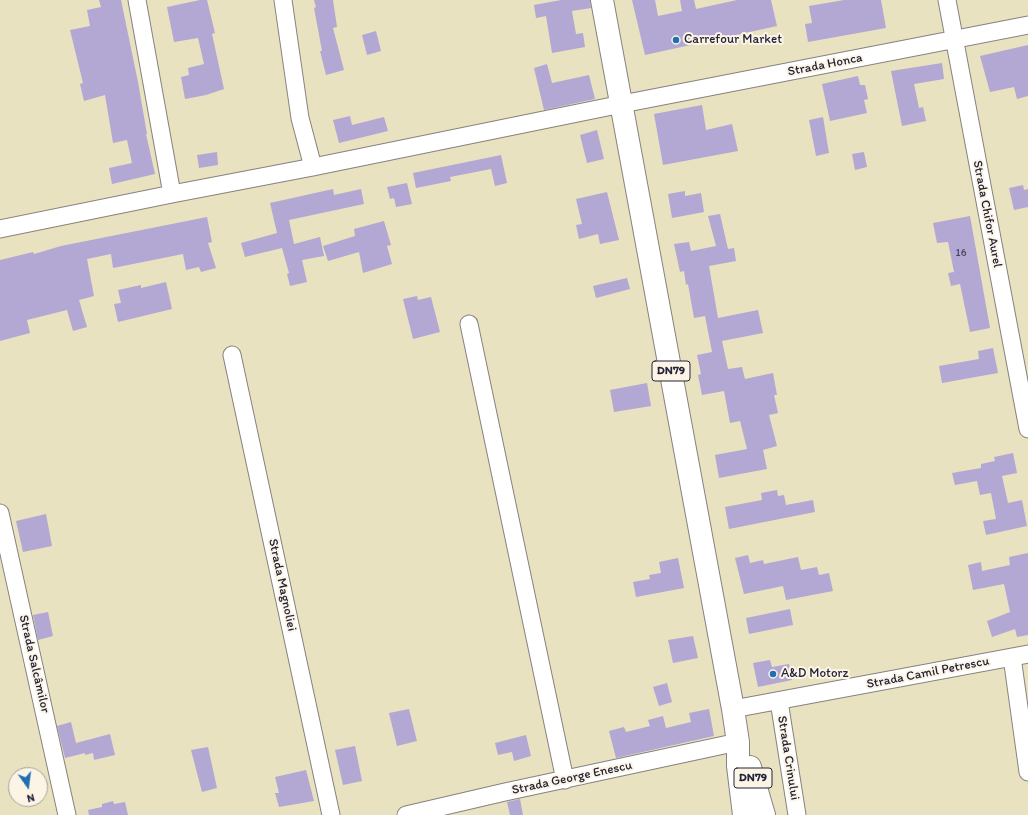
<!DOCTYPE html>
<html>
<head>
<meta charset="utf-8">
<style>
  body { margin:0 }
  #map { position:relative; width:1028px; height:815px; overflow:hidden; background:#e9e2c0; font-family:Itim,sans-serif }
  canvas { display:block }
  .north { position:absolute; left:8px; top:767px; width:40px; height:40px; box-sizing:border-box; background:#fcf5e5; border:1px solid #a5a1a1; border-radius:50%; rotate:166deg; font-size:11px; font-weight:700; line-height:16px; text-align:center; color:#22223b }
  .north::after { content:''; display:block; margin:auto; width:14px; height:18px; background:#1f6fb2; clip-path:polygon(50% 0,100% 100%,50% 72%,0 100%) }
</style>
</head>
<body>
<div id="map">
<canvas width="1028" height="815"></canvas>
<div class="north">N</div>
</div>
<script>
const context = document.querySelector('canvas').getContext('2d');
context.lineJoin = 'round';
function paint(path, color) { context.fillStyle = color; context.fill(path, 'evenodd'); }
const shape = rows => new Path2D(rows.map(r => 'M' + r).join(''));
function stroke(path, color, width, dash) { context.strokeStyle = color; context.lineWidth = width; context.lineCap = dash ? 'butt' : 'round'; context.setLineDash(dash || []); context.stroke(path); }
function write(font, color, halo, rows, align = 'center') {
  context.font = font + ' Itim,sans-serif'; context.lineWidth = 4; context.setLineDash([]); context.textBaseline = 'middle'; context.strokeStyle = halo; context.fillStyle = color; for (const [text, x, y, turn = 0] of rows) {
    context.save(); context.translate(x, y); context.rotate((+turn || 0) * Math.PI / 180); context.textAlign = isNaN(turn) ? turn : align; if (halo) context.strokeText(text, 0, 0); context.fillText(text, 0, 0); context.restore();
  }
}
paint(shape([
  [99,0,121,0,138,82,147,134,146,134,155,174,112,184,109,168,132,163,127,140,113,143,105,95,84,101,80,84,83,83,70,30,90,26,87,10,101,7],
  [200,0,207,0,215,33,212,34,224,89,206,95,185,99,181,77,189,75,188,68,204,64,198,38,174,42,167,7],
  [314,0,333,0,337,27,333,28,344,70,326,75,320,51,322,51,314,8,316,7],
  [561,0,590,0,591,8,572,11,576,34,583,33,585,47,552,53,546,16,536,18,534,5],
  [632,0,655,0,658,16,682,11,680,0,694,0,696,9,737,0,771,0,777,26,645,55],
  [844,0,881,0,886,28,808,42,805,24,812,23,809,6],
  [376,31,381,51,367,55,362,35],
  [1028,45,1028,96,1017,99,1014,87,990,92,980,56],
  [942,63,944,79,914,84,919,108,923,107,926,121,902,126,891,71],
  [547,64,552,83,589,75,595,99,544,110,534,68],
  [858,76,860,85,865,85,868,99,864,100,867,113,830,121,822,84],
  [702,105,706,130,732,124,738,151,663,165,654,114],
  [350,116,352,125,384,117,388,131,339,143,333,120],
  [823,117,829,153,816,156,809,120],
  [597,130,604,159,587,163,580,135],
  [217,152,218,165,199,168,197,155],
  [864,152,867,167,855,170,852,154],
  [501,155,507,183,495,186,491,169,450,177,451,181,416,188,413,173],
  [407,183,412,204,396,207,394,198,390,199,387,187],
  [1023,185,1024,190,1028,189,1028,207,1014,210,1009,188],
  [333,189,334,195,361,189,364,204,289,220,294,244,320,237,324,256,302,260,307,282,290,286,287,274,289,273,282,248,245,257,241,243,277,233,270,203],
  [685,191,685,196,701,193,704,212,672,218,668,194],
  [607,192,619,240,600,244,598,234,579,239,576,225,582,224,576,199],
  [720,214,728,249,734,248,736,261,709,266,718,318,758,310,763,333,722,341,728,369,742,367,745,379,773,373,777,395,774,395,778,413,769,415,777,446,763,450,767,469,719,478,715,455,747,449,740,421,730,423,724,391,702,395,698,375,701,374,697,355,712,352,705,316,694,318,688,284,686,285,684,271,680,272,674,244,689,242,691,251,716,246,708,216],
  [970,216,990,328,970,332,960,284,951,286,948,273,954,272,948,242,937,243,933,223],
  [207,217,212,242,208,243,216,268,201,272,199,267,186,270,183,254,113,268,111,254,87,259,94,296,79,300,87,327,73,331,67,310,27,320,30,333,0,341,0,260,33,252,34,254,61,246],
  [384,221,391,245,387,246,392,264,363,273,359,252,328,261,323,246,355,236,354,229],
  [627,278,630,289,596,298,593,286],
  [166,282,172,309,118,322,114,304,121,303,118,290,141,285,141,288],
  [417,296,418,300,431,297,440,332,413,339,403,299],
  [993,348,998,373,942,383,939,366,979,359,978,351],
  [647,383,651,406,614,412,610,390],
  [1013,453,1017,473,1002,476,1008,503,1022,500,1027,526,986,535,983,521,996,519,991,493,980,495,977,481,955,485,952,473,981,468,981,464,995,461,994,457],
  [777,490,778,496,784,495,786,505,813,500,815,512,729,529,725,507,762,500,761,493],
  [46,514,52,546,23,552,16,521],
  [1028,553,1028,635,1017,637,1015,629,992,637,987,621,1010,612,1004,584,973,590,968,565,981,562,982,571,1010,565,1009,557],
  [748,555,750,563,763,560,764,564,798,557,801,570,817,567,819,575,829,573,833,591,786,600,783,586,744,594,735,558],
  [678,558,684,588,636,597,633,582,650,579,649,575,661,573,659,562],
  [790,609,793,625,749,634,746,618],
  [48,612,53,636,38,640,33,615],
  [693,636,698,658,673,663,668,640],
  [770,660,772,667,789,664,792,680,758,687,753,663],
  [667,683,672,702,659,706,653,687],
  [409,709,417,741,397,746,389,713],
  [709,709,714,736,616,758,609,731,624,727,626,732,650,726,648,720,663,716,666,728,691,722,689,713],
  [71,722,76,743,110,734,115,755,94,760,93,753,85,755,85,753,65,758,57,726],
  [526,735,531,756,514,761,512,752,498,755,495,743],
  [355,746,362,781,343,785,335,750],
  [208,747,217,788,202,792,191,750],
  [306,770,314,801,279,807,275,793,279,793,275,777],
  [520,799,523,815,510,815,507,802],
  [113,801,114,804,125,802,128,815,89,815,88,810,102,807,102,804]
]), '#b3a7d3');
const minor = shape([
  [137,0,172,194],
  [283,0,300,118,313,167],
  [947,0,1028,429],
  [0,229,172,194,313,167,622,104,1028,25],
  [469,324,565,780],
  [232,355,331,815],
  [0,513,67,815],
  [1012,657,1028,772],
  [779,701,797,815],
  [733,709,1028,654],
  [406,815,505,792,738,742]
]);
const highway = shape([
  [602,0,733,709,738,742,738,766,744,815],
  [750,767,764,815]
]);
stroke(minor, '#86827e', 19);
stroke(highway, '#86827e', 24);
stroke(minor, '#fff', 17);
stroke(highway, '#fff', 22);
for (const [x, y, r, color] of [
  [676,40,4,"#1f6fb2"],
  [773,674,4,"#1f6fb2"]
]) { const dot = new Path2D(); dot.arc(x, y, r, 0, 2 * Math.PI); context.fillStyle = color; context.fill(dot); stroke(dot, '#fcf5e5', 1.5); }
write('11px', '#464361', null, [
  ["16",961,253]
]);
for (const [x, y, w] of [
  [671,371,38],
  [753,778,38]
]) { const box = new Path2D(); box.roundRect(x - w / 2, y - 10, w, 20, 3); context.fillStyle = '#fcf5e5'; context.fill(box); stroke(box, '#22223b', 1); }
write('bold 12px', '#22223b', null, [
  ["DN79",671,371],
  ["DN79",753,778]
]);
write('13px', '#22223b', '#fcf5e5', [
  ["Carrefour Market",684,40],
  ["A&D Motorz",781,674]
], 'left');
write('13px', '#22223b', '#fcf5e5', [
  ["Strada Honca",825,65,-11],
  ["Strada Chifor Aurel",987,214,79],
  ["Strada Magnoliei",282,585,78],
  ["Strada Salcâmilor",34,664,77],
  ["Strada Camil Petrescu",928,673,-11],
  ["Strada Crinului",788,758,81],
  ["Strada George Enescu",572,778,-12]
]);
</script>
</body>
</html>
